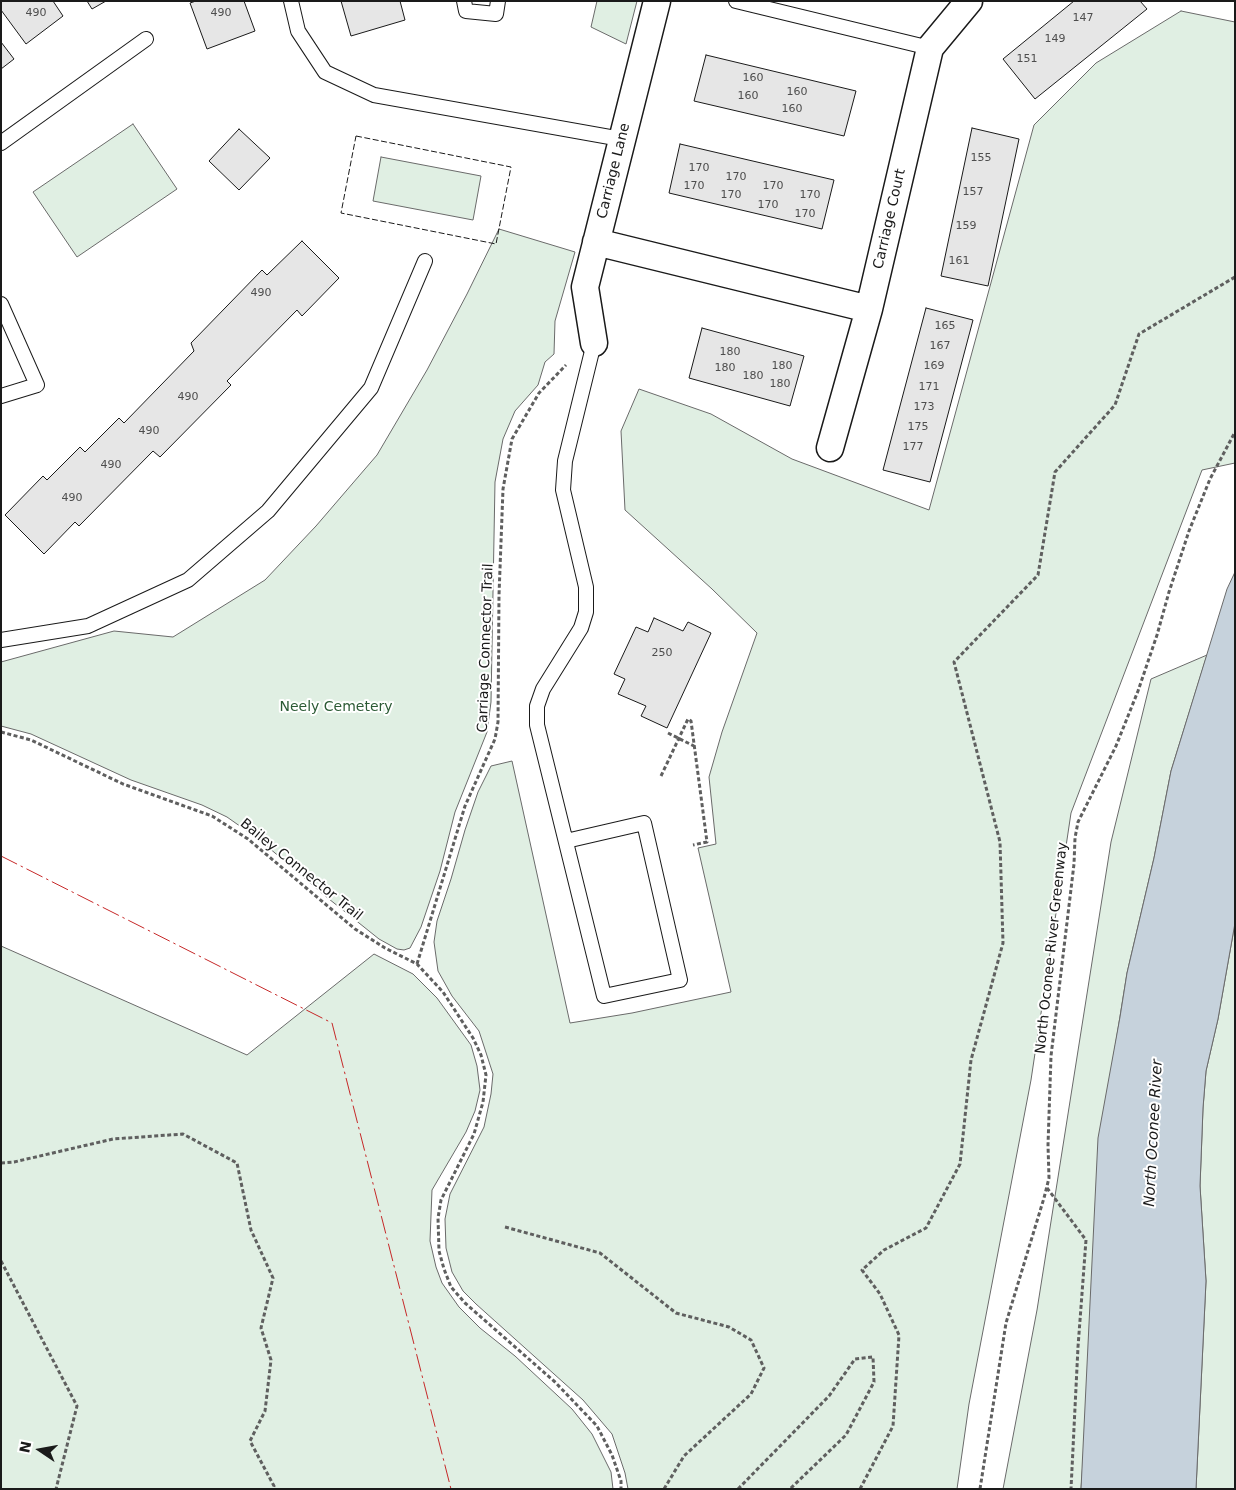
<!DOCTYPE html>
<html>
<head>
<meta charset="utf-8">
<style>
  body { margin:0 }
  #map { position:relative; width:1236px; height:1490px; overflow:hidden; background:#fff; font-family:"DejaVu Sans",sans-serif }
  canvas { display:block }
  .frame { position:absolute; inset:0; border:2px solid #1a1a1a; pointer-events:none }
  .north { position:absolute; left:15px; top:1425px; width:50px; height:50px; -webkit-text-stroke:4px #fff; paint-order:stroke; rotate:282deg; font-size:14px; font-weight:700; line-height:20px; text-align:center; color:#1a1a1a }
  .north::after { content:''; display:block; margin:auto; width:18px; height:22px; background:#1a1a1a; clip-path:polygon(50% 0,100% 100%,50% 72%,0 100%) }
</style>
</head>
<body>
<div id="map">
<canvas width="1236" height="1490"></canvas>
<div class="frame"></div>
<div class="north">N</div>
</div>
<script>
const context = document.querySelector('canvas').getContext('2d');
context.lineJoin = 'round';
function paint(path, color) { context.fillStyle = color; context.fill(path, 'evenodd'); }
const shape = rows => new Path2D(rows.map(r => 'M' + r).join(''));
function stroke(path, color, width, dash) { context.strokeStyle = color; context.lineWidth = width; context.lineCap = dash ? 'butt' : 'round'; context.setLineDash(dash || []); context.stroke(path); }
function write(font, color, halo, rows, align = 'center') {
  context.font = font + ' "DejaVu Sans",sans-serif'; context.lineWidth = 4; context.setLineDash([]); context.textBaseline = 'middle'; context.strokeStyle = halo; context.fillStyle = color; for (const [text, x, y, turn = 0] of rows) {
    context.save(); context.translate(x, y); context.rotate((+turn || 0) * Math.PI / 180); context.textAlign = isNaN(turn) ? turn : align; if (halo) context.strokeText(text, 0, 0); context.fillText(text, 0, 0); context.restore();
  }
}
const green = shape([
  [597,1,637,1,626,44,591,27,597,1],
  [1181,11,1235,22,1235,463,1202,470,1071,813,1031,1080,969,1404,957,1489,628,1489,625,1473,612,1434,583,1400,476,1304,463,1291,452,1272,446,1248,445,1219,450,1194,484,1127,491,1094,493,1074,479,1031,452,996,438,971,434,942,437,921,451,879,465,830,478,792,491,766,512,761,570,1023,632,1013,731,992,698,848,716,844,709,777,722,732,757,633,712,589,625,510,621,431,639,389,711,414,792,459,929,510,1034,125,1096,63,1181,11],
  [133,124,177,189,77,257,33,192,133,124],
  [381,157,481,176,473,220,373,201,381,157],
  [499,229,575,252,555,321,554,354,545,362,538,385,515,411,503,439,495,482,491,702,487,732,455,812,440,871,421,927,410,948,404,950,397,949,379,939,324,895,261,841,227,817,202,805,131,780,31,734,1,726,1,662,114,631,173,637,265,580,316,526,377,455,427,370,467,294,499,229],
  [1207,655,1171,771,1154,858,1127,973,1113,1060,1081,1489,1003,1489,1037,1310,1111,842,1151,679,1207,655],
  [1235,923,1235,1489,1196,1489,1206,1281,1200,1186,1203,1108,1206,1071,1218,1019,1235,923],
  [1,946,247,1055,374,954,413,974,437,998,471,1045,477,1066,480,1090,475,1111,466,1132,432,1190,430,1241,436,1267,442,1283,459,1307,480,1328,515,1356,572,1409,592,1434,611,1472,613,1489,1,1489,1,946]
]);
paint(green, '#e0efe3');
stroke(green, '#6a6a6a', 1);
const water = shape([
  [1235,572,1235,923,1218,1019,1206,1071,1203,1108,1200,1186,1206,1281,1196,1489,1081,1489,1098,1138,1120,1017,1127,973,1154,858,1171,771,1227,589,1235,572]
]);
paint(water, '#c6d2dc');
stroke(water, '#6a6a6a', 1);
const building = shape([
  [1,1,53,1,63,16,26,44,1,10,1,1],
  [87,1,106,1,92,9,87,1],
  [196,1,244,1,255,31,207,49,190,3,196,1],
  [341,1,400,1,405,20,351,36,341,1],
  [1074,1,1140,1,1147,9,1035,99,1003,59,1074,1],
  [1,42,14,59,1,69,1,42],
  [706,55,856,91,844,136,694,101,706,55],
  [972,128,1019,139,988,286,941,276,972,128],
  [239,129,270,158,239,190,209,161,239,129],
  [680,144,834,180,822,229,669,193,680,144],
  [302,241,339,278,302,316,297,310,227,381,231,385,160,457,153,451,79,526,75,522,44,554,5,515,43,476,47,480,80,447,85,452,119,418,124,423,194,351,191,343,262,270,267,275,302,241],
  [926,308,973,320,930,482,883,470,926,308],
  [702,328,804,356,790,406,689,378,702,328],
  [654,618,683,631,688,622,711,633,667,728,641,716,646,706,618,694,625,679,614,674,636,627,648,632,654,618]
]);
paint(building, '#e6e6e6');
stroke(building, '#1a1a1a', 1);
const lane = shape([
  [291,1,298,31,325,72,374,95,621,139],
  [464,1,466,11,496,14,498,1],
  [736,1,930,48],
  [1,143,146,39],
  [1,304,37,385,1,396],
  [1,640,88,626,188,580,268,511,371,388,425,261],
  [566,841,644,823,680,980,604,996,537,725,537,706,543,689,581,628,586,612,586,587,563,490,565,461,594,343]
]);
const street = shape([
  [596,242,869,309],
  [594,343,585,287,657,1],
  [830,448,869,309,930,48,969,1]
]);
stroke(lane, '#1a1a1a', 16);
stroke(street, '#1a1a1a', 29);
stroke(shape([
  [1,732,31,740,123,784,212,816,248,839,355,929,385,948,417,964,443,992,473,1038,481,1055,486,1075,483,1102,474,1134,441,1200,438,1218,439,1251,444,1269,451,1287,465,1303,555,1382,597,1426,612,1455,621,1481,621,1489],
  [668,733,694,746],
  [661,776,688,719,691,721,707,842,693,845],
  [417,964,465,806,495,739,498,722,499,595,503,489,512,439,539,393,566,365],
  [1,1163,14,1162,113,1139,183,1134,237,1163,251,1230,273,1278,261,1328,271,1360,265,1411,250,1441,274,1486,273,1489],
  [1047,1188,1086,1240,1078,1347,1071,1489],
  [505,1227,600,1253,676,1313,729,1327,751,1340,764,1368,751,1394,684,1456,664,1489],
  [1,1261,77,1406,56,1489],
  [738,1489,829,1396,855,1359,873,1357,874,1382,846,1435,790,1489],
  [860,1489,893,1426,899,1335,880,1294,862,1270,884,1250,926,1228,960,1164,971,1060,1003,943,1000,842,954,662,1038,575,1055,472,1115,405,1139,334,1235,277],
  [980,1489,1006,1323,1044,1198,1049,1178,1048,1145,1051,1056,1074,864,1075,838,1078,822,1116,746,1138,691,1157,635,1169,592,1189,531,1210,479,1235,432]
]), '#5f5f5f', 3, [4, 2.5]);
stroke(lane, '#fff', 14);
stroke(street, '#fff', 26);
stroke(shape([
  [356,136,511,167,496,244,341,213,356,136]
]), '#1a1a1a', 1, [6, 2.5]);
stroke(shape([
  [1,856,332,1023,451,1489]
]), '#c62828', 1, [18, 4, 2.5, 4]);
write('11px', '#4d4d4d', null, [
  ["490",36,13],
  ["490",221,13],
  ["147",1083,18],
  ["149",1055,39],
  ["151",1027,59],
  ["160",753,78],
  ["160",797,92],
  ["160",748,96],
  ["160",792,109],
  ["155",981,158],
  ["170",699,168],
  ["170",736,177],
  ["170",694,186],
  ["170",773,186],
  ["157",973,192],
  ["170",731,195],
  ["170",810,195],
  ["170",768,205],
  ["170",805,214],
  ["159",966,226],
  ["161",959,261],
  ["490",261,293],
  ["165",945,326],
  ["167",940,346],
  ["180",730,352],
  ["180",782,366],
  ["169",934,366],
  ["180",725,368],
  ["180",753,376],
  ["180",780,384],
  ["171",929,387],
  ["490",188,397],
  ["173",924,407],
  ["175",918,427],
  ["490",149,431],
  ["177",913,447],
  ["490",111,465],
  ["490",72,498],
  ["250",662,653]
]);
write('14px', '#1a1a1a', '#fff', [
  ["Carriage Lane",614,171,-76],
  ["Carriage Court",890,219,-77],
  ["Carriage Connector Trail",486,648,-88],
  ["Bailey Connector Trail",301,870,39],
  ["North Oconee River Greenway",1052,948,-84]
]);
write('14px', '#2b5a34', '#fff', [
  ["Neely Cemetery",336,707]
]);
write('italic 15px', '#1a1a1a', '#fff', [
  ["North Oconee River",1154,1133,-87]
]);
</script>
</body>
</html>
